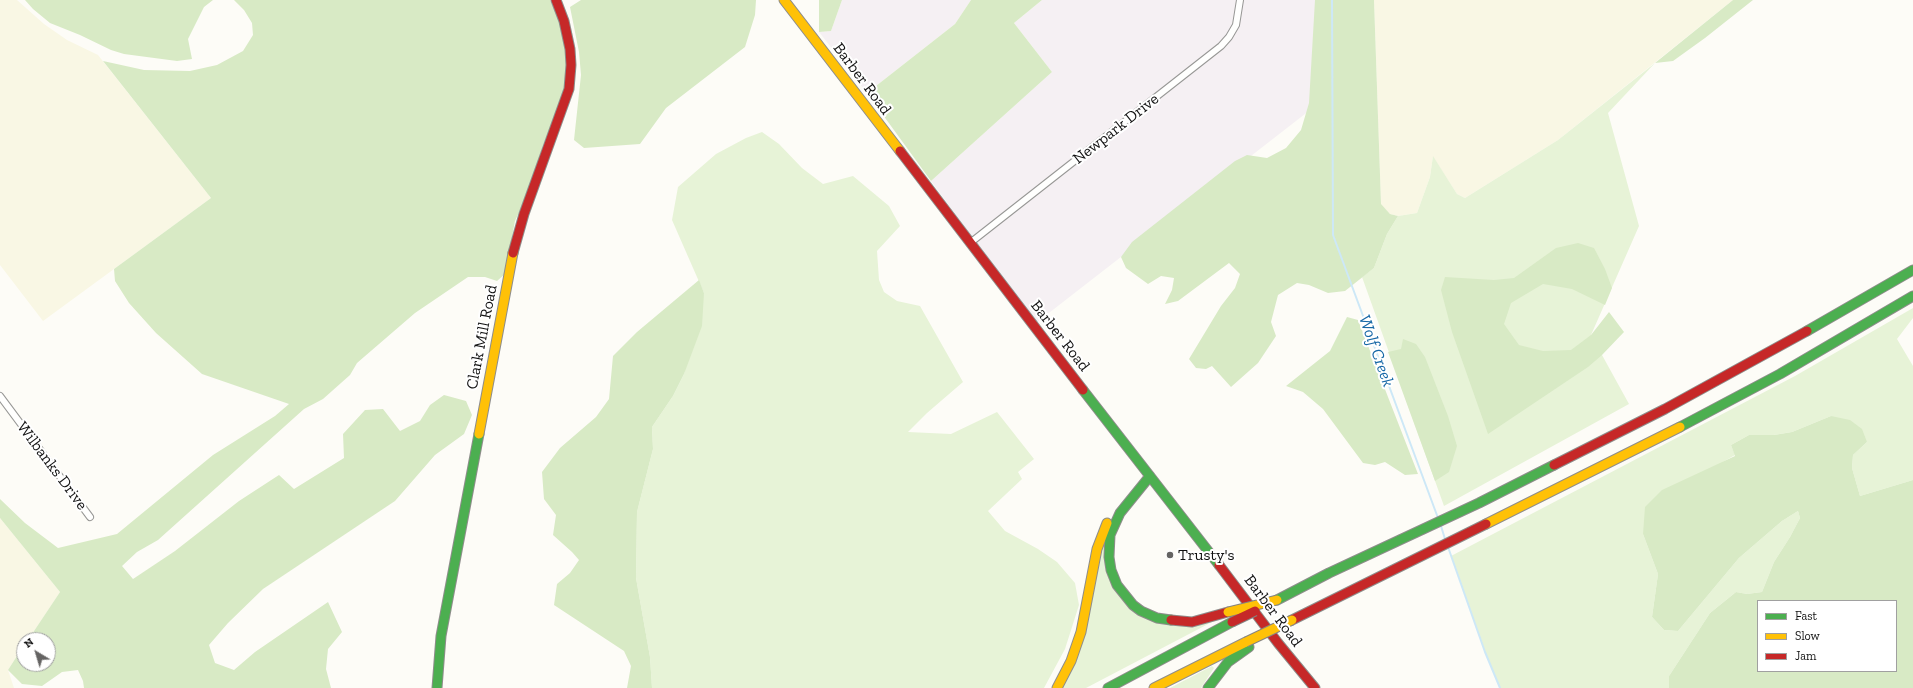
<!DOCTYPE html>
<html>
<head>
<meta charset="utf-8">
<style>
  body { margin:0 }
  #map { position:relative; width:1913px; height:688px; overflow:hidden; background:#fdfcf7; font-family:"Zilla Slab",serif }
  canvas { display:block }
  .legend { position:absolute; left:1757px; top:600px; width:140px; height:72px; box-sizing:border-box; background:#fff; border:1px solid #a0a0a0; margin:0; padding:5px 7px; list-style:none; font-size:12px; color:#111 }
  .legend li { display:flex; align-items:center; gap:8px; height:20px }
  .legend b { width:20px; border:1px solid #a0a0a0 }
  .north { position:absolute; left:16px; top:632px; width:40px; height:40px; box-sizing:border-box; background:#fff; border:1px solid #a0a0a0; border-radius:50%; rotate:322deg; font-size:11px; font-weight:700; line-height:16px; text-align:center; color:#111 }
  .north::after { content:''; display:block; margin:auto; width:14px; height:18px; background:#646362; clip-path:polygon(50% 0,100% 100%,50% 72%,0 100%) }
</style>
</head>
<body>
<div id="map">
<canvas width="1913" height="688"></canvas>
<ul class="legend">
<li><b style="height:5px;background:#4caf50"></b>Fast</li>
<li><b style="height:5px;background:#ffc107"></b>Slow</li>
<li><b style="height:5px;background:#c62828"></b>Jam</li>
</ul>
<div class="north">N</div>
</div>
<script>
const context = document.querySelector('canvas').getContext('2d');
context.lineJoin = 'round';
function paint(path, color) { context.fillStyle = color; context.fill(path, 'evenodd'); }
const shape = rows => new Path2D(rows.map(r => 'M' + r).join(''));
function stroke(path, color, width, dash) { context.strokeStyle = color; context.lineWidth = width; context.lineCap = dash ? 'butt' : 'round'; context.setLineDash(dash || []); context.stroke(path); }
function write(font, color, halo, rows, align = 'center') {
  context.font = font + ' "Zilla Slab",serif'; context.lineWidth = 4; context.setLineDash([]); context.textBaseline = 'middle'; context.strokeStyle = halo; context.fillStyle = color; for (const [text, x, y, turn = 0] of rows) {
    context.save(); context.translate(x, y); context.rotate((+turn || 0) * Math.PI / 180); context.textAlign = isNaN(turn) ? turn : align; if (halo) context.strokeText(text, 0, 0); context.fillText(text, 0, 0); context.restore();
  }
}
paint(shape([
  [842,0,971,0,955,24,867,93,819,32,831,31],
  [1042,0,1332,0,1332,93,1036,323,931,181,1052,72,1014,23]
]), '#f5f0f3');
paint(shape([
  [0,0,17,0,44,24,67,40,98,55,211,198,43,321,0,265],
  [1374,0,1733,0,1558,140,1465,198,1457,194,1433,157,1430,177,1417,213,1398,216,1390,214,1381,205],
  [0,518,60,592,28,640,24,640,24,645,8,670,14,688,0,688]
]), '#f9f7e4');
paint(shape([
  [1655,63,1608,113,1639,226,1591,335,1629,404,1444,506,1362,277,1374,268,1387,234,1398,216,1417,213,1430,177,1433,156,1457,194,1465,198,1558,140],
  [762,132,779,144,802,168,823,184,853,176,889,206,900,226,877,251,879,280,884,292,897,301,920,306,963,382,927,413,908,432,951,434,997,412,1034,459,1018,472,1022,479,988,511,1005,531,1038,549,1057,562,1075,583,1079,605,1065,649,1044,688,652,688,650,657,636,578,637,512,653,449,652,427,673,396,684,374,704,293,672,220,678,187,716,154,746,138],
  [1913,308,1913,318,1897,339,1913,366,1913,480,1860,496,1852,468,1853,455,1867,442,1831,416,1792,432,1774,435,1749,435,1731,445,1735,455,1723,462,1643,534,1658,574,1652,617,1664,630,1678,631,1739,558,1782,521,1798,511,1800,518,1790,537,1774,562,1762,592,1747,594,1736,592,1710,613,1669,676,1669,688,1500,688,1485,652,1451,556,1795,376],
  [1103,540,1108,569,1145,617,1212,622,1086,688,1060,688],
  [1212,666,1214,668,1201,688,1170,688]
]), '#e7f3d7');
paint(shape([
  [25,0,213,0,204,7,188,39,192,59,177,61,124,54,111,50,80,35,50,23,33,9],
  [234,0,550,0,562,26,567,54,567,74,564,94,543,145,528,193,515,221,505,274,497,281,485,277,468,277,415,313,357,363,350,375,323,399,304,409,158,540,137,552,122,566,133,579,175,551,239,501,279,475,294,489,344,458,343,434,365,410,383,409,400,431,420,421,430,405,444,395,466,401,472,415,464,434,435,455,395,501,263,589,228,623,209,645,215,663,234,670,255,652,328,602,342,632,328,649,326,669,331,688,84,688,83,681,78,670,62,672,42,686,22,684,8,670,24,645,24,664,48,664,48,640,28,640,60,592,0,518,0,499,25,523,58,548,117,534,213,455,275,416,289,404,202,374,156,333,129,303,115,281,114,269,211,198,103,61,144,70,190,71,217,65,243,51,253,35,252,23,244,10],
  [581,0,756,0,755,15,745,47,666,108,640,144,584,148,574,140,581,75,579,52,570,7],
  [819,0,842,0,831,31,819,32],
  [971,0,1042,0,1014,23,1052,72,931,181,867,93,955,24],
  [1315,0,1374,0,1381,204,1390,214,1398,216,1387,234,1374,268,1345,291,1328,293,1309,285,1297,283,1278,295,1271,322,1276,336,1258,363,1231,387,1212,366,1206,369,1196,368,1189,359,1221,306,1235,288,1240,274,1229,263,1178,301,1165,304,1172,290,1174,278,1161,276,1148,284,1126,268,1121,257,1132,242,1235,161,1247,155,1267,158,1286,148,1301,130,1309,103],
  [1733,0,1753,0,1705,38,1673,61,1655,63],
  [1578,243,1594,248,1605,269,1612,288,1605,305,1572,289,1543,284,1511,303,1504,324,1519,345,1543,351,1571,350,1591,335,1609,312,1624,332,1602,355,1588,367,1488,434,1452,332,1441,290,1445,277,1494,280,1514,278,1556,248],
  [699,280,704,293,702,326,684,374,673,396,652,427,653,449,637,512,636,578,650,657,652,688,627,688,631,666,624,651,554,605,557,584,570,573,579,560,572,552,553,535,556,515,544,499,542,472,560,448,596,417,609,399,613,356,637,332],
  [1347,317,1358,320,1418,474,1405,475,1385,462,1375,465,1363,463,1323,409,1303,392,1286,386,1330,351],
  [1403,339,1416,344,1425,357,1448,416,1457,446,1449,472,1435,481,1388,352,1401,349],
  [1831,416,1850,420,1862,429,1867,442,1853,455,1852,468,1860,496,1913,480,1913,688,1669,688,1669,676,1710,613,1736,592,1747,594,1762,592,1774,562,1790,537,1800,518,1798,511,1782,521,1739,558,1678,631,1664,630,1652,617,1658,574,1643,534,1645,507,1662,490,1735,456,1731,445,1749,435,1774,435,1792,432],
  [1758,601,1896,601,1896,671,1758,671]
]), '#d8eac5');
stroke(shape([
  [1332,0,1333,235,1438,518],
  [1441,526,1445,539],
  [1448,547,1485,652,1500,688]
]), '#cde8f7', 2);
const street = shape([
  [970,243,1221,46,1229,37,1236,25,1240,0],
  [0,396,90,517]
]);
const fast = shape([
  [1807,331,1913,270],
  [1083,390,1219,565],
  [1680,427,1780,374,1913,296],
  [1150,476,1120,513,1110,535,1109,557,1111,570,1117,585,1133,605,1141,611,1157,618,1171,620],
  [1277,600,1329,573,1479,503,1554,465],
  [437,688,441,636,479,434],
  [1108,688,1232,622],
  [1208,688,1228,662,1249,647]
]);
const slow = shape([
  [784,0,900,151],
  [479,434,513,253],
  [1486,524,1680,427],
  [1057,688,1071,661,1081,632,1097,549,1107,523],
  [1154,688,1246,642]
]);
const jam = shape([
  [900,151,1083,390],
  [513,253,524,214,569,89,571,65,570,49,564,21,556,0],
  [1554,465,1665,409,1807,331],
  [1219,565,1278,643,1315,688],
  [1171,620,1192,622,1228,612],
  [1292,620,1486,524]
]);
stroke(street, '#979795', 8);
stroke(fast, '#8e8d8b', 11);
stroke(slow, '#8e8d8b', 11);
stroke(jam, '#8e8d8b', 11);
stroke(street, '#fffffe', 6);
stroke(fast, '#4caf50', 9);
stroke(slow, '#ffc107', 9);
stroke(jam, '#c62828', 9);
const slowBridge = shape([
  [1228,612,1277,600],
  [1246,642,1292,620]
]);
const jamBridge = shape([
  [1232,622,1255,611]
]);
stroke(slowBridge, '#858482', 11, []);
stroke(jamBridge, '#858482', 11, []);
stroke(slowBridge, '#ffc107', 9);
stroke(jamBridge, '#c62828', 9);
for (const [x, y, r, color] of [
  [1170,555,4,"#646362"]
]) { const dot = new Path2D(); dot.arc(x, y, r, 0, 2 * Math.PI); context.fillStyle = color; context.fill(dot); stroke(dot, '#fff', 1.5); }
write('16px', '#111', '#fff', [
  ["Barber Road",862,79,53],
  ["Newpark Drive",1116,129,-38],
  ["Barber Road",1060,336,52],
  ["Clark Mill Road",482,337,-79],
  ["Wilbanks Drive",52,466,53],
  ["Barber Road",1273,611,53]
]);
write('16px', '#111', '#fff', [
  ["Trusty's",1178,555]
], 'left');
write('italic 17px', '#1768a6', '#fff', [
  ["Wolf Creek",1376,351,70]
]);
</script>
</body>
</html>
